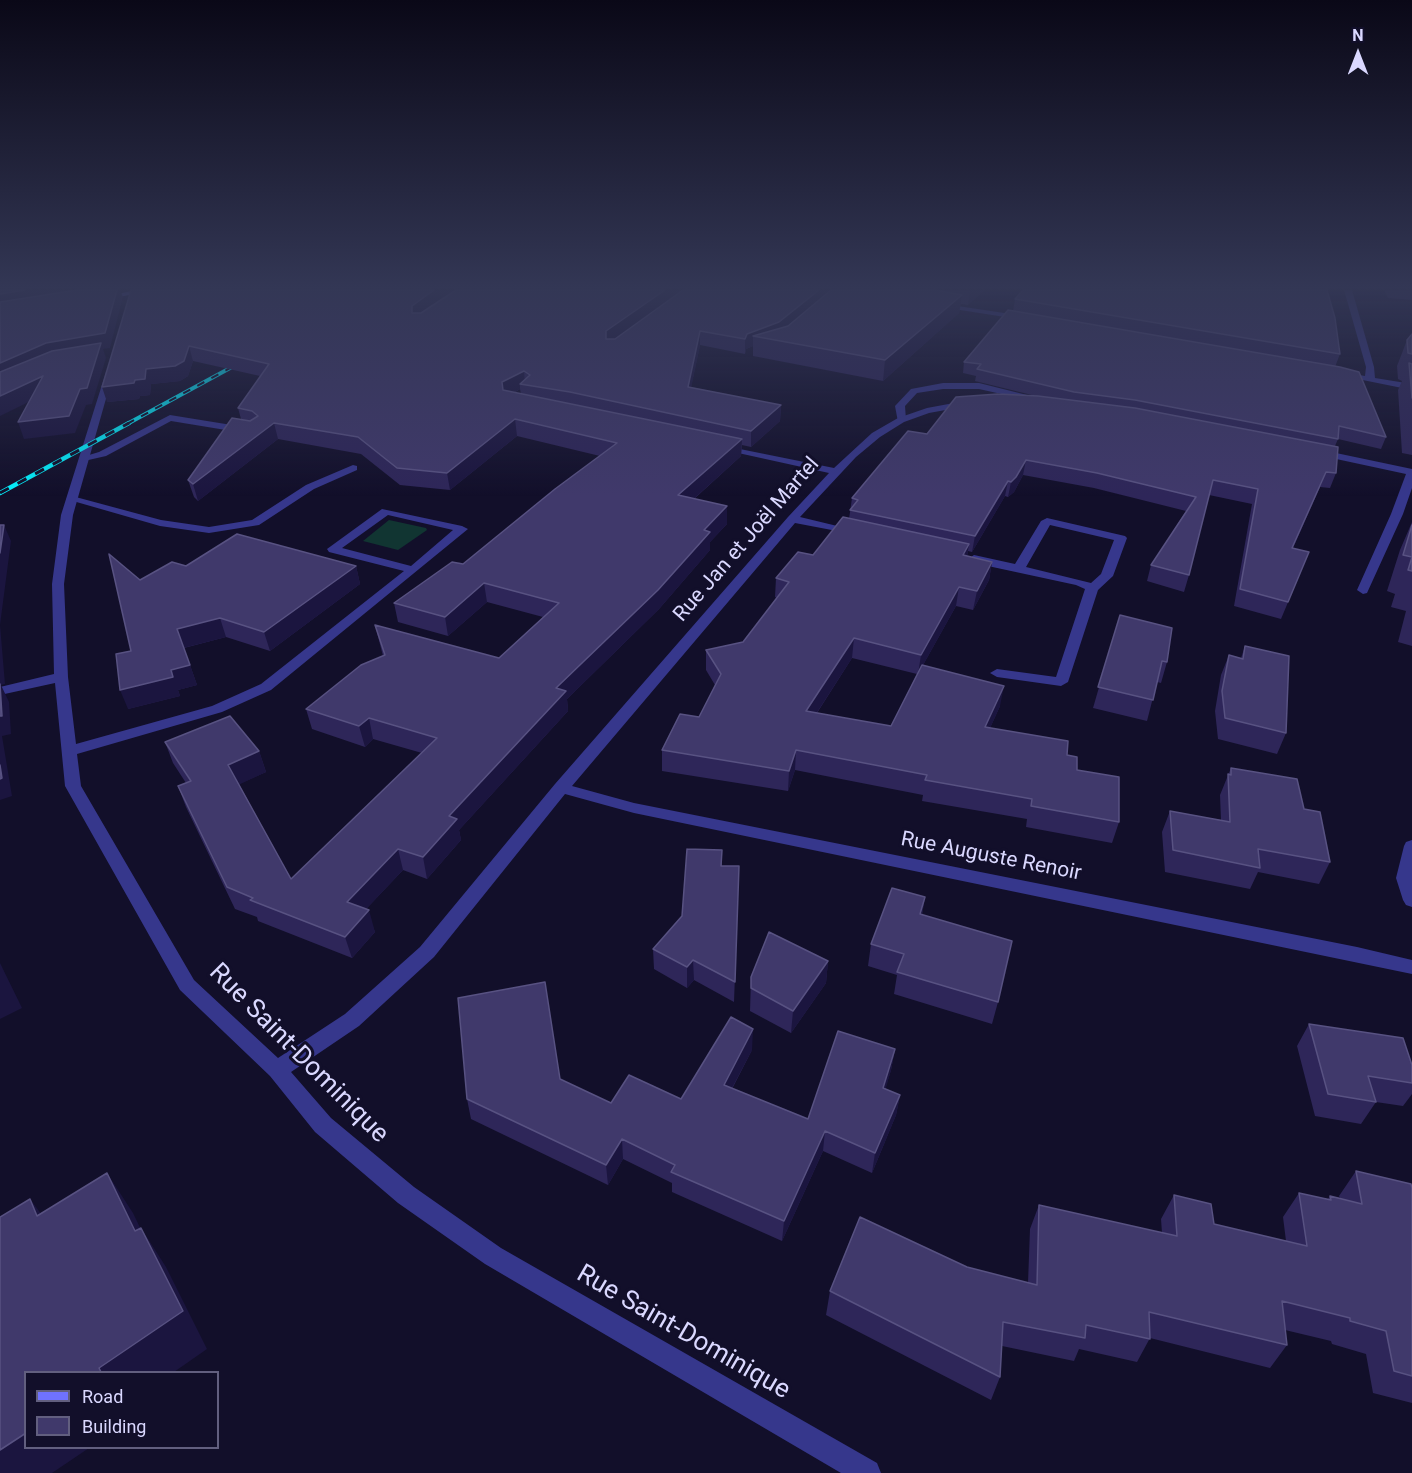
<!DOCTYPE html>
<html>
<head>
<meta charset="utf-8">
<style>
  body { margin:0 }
  #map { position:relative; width:1412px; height:1473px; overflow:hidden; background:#120f2a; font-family:Roboto,sans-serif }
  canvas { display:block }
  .legend { position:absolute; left:24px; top:1371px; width:195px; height:78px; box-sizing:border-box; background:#120f2a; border:2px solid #625f7f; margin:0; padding:8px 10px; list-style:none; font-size:18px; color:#dad8ff }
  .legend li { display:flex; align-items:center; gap:12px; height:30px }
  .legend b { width:30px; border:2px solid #625f7f }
  .north { position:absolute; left:1328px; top:24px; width:60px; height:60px; -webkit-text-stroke:4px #120f2a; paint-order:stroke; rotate:0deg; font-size:16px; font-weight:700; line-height:24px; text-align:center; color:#dad8ff }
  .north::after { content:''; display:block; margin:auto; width:21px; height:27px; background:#dad8ff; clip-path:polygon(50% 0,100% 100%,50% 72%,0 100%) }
</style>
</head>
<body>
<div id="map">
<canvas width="1412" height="1473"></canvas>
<ul class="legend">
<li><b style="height:8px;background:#6f72ff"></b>Road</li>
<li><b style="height:16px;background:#40396b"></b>Building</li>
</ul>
<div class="north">N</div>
</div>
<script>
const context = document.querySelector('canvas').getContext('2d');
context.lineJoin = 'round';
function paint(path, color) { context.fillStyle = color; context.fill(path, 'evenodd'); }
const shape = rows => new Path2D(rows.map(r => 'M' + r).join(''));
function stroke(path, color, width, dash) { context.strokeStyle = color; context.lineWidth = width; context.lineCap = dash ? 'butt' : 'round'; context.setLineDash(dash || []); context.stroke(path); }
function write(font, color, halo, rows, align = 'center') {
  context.font = font + ' Roboto,sans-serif'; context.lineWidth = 6; context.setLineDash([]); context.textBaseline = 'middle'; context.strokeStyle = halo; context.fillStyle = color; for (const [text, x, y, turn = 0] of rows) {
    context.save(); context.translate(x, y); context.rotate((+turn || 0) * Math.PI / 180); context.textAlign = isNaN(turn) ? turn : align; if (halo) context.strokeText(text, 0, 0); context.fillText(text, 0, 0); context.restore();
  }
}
paint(shape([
  [389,520,426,528,427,530,398,550,363,541]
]), '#113532');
paint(shape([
  [943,383,979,383,1051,401,1046,404,979,389,943,389,917,393,905,406,906,420,898,422,895,406,911,389,943,383],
  [170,415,244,427,249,430,244,433,171,421,106,456,84,461,79,458,99,452,170,415],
  [353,465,357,466,357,470,314,489,259,525,209,533,160,526,66,499,72,496,161,520,209,527,252,520,306,485,353,465]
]), '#36378c');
paint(shape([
  [1344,290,1352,290,1374,367,1375,378,1412,384,1412,390,1338,375,1343,372,1365,376,1366,367,1344,290],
  [938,303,1024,316,1028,318,1024,320,941,307,937,305,938,303],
  [106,372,113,374,73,515,64,584,68,677,76,744,212,706,261,684,404,571,329,552,327,549,382,509,462,526,468,529,271,690,222,712,77,754,81,786,194,980,278,1058,345,1014,420,947,555,784,788,517,829,473,720,449,720,445,834,468,872,433,898,418,927,408,970,400,973,401,973,405,929,413,904,422,880,437,856,457,800,517,858,531,858,535,795,523,572,786,634,803,1357,947,1412,960,1412,974,634,813,565,794,434,957,359,1026,291,1072,331,1118,414,1187,501,1248,877,1463,881,1473,841,1473,485,1264,398,1203,315,1132,270,1076,180,990,65,786,55,683,0,695,0,687,54,674,52,584,61,515,106,372],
  [388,515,453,530,411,566,342,548,388,515],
  [1317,449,1412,469,1412,488,1403,514,1367,593,1363,594,1357,590,1391,514,1406,474,1313,454,1312,452,1317,449],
  [1047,518,1125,536,1127,538,1113,576,1098,590,1068,682,1061,686,997,677,990,673,997,669,1056,677,1085,589,1076,585,974,563,968,559,974,555,1015,564,1041,521,1047,518],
  [1050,525,1114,540,1101,574,1091,583,1026,567,1050,525],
  [1412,840,1412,907,1406,905,1403,900,1396,878,1404,846,1406,842,1412,840]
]), '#36378c');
paint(shape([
  [136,290,155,290,103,300,99,298,136,290]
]), '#6f72ff');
const railFar1 = shape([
  [127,424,243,361]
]);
const rail = shape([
  [0,493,129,423]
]);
stroke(railFar1, '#04f2ff', 4);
stroke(rail, '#04f2ff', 4.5);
stroke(railFar1, '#120f2a', 2, [8]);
stroke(rail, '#120f2a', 3, [10]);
paint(shape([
  [131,290,985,290,968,305,961,304,959,313,883,381,753,356,753,346,746,349,745,354,700,345,691,387,781,405,780,421,751,447,742,445,741,456,694,499,727,506,727,524,710,542,710,550,659,609,567,699,568,711,459,830,461,840,427,879,403,870,366,909,375,932,352,958,258,921,257,917,235,909,186,807,178,786,186,783,173,763,165,742,259,751,266,772,239,784,291,879,422,753,373,739,365,747,312,729,306,709,383,656,375,625,499,658,543,617,487,602,448,636,398,622,394,603,463,564,600,456,517,436,450,490,400,485,361,454,278,439,198,501,194,497,188,480,241,419,238,408,260,376,193,361,188,376,180,381,151,384,150,395,140,396,139,399,107,402],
  [520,389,521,394,514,393],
  [1384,290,1412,290,1412,300,1388,298],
  [1015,299,1340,354,1335,367,1386,437,1381,449,1338,439,1335,446,1336,473,1330,488,1320,487,1293,548,1309,552,1281,619,1234,606,1252,504,1209,495,1189,575,1184,592,1147,581,1151,565,1186,511,1094,488,1023,475,1014,492,1008,497,1005,496,972,552,968,551,967,556,992,562,989,580,973,610,956,606,923,665,1000,706,990,728,1067,755,1077,770,1119,822,1112,843,1026,827,1027,819,922,801,923,795,795,770,788,791,662,771,662,750,699,717,715,685,706,670,706,650,743,642,777,598,775,597,776,578,813,555,849,519,852,498,927,434,1040,397,975,381,976,376,963,373,964,362,1013,311],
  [852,658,917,674,891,726,817,713],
  [1412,334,1412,455,1402,453,1398,390,1402,381,1398,379,1397,366,1407,340],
  [1412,522,1412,646,1398,642,1406,611,1391,607,1395,594,1387,591,1400,550],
  [186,566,356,566,360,584,270,651,226,637,184,648,197,685,178,690,180,696,128,709,131,651],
  [1120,615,1167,662,1161,683,1157,682,1147,721,1093,708],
  [1245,646,1286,733,1277,754,1218,739,1215,711,1221,675,1229,655,1241,658],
  [1231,768,1304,809,1330,862,1319,884,1258,872,1250,889,1165,872,1162,832,1170,811,1221,820,1220,795],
  [722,850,722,866,739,866,734,1002,694,980,687,988,654,969,653,949,682,916],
  [925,897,922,915,998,1002,992,1024,894,994,897,975,868,966,871,944],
  [828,961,826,983,791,1033,750,1011,751,977],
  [1309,1024,1412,1065,1412,1094,1403,1106,1376,1102,1361,1124,1315,1116,1297,1046],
  [895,1049,891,1070,885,1089,900,1095,896,1115,872,1173,823,1151,782,1241,672,1192,672,1183,623,1159,608,1185,471,1119,467,1099,560,1079,611,1103,681,1099,752,1050,732,1089,808,1119],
  [1356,1171,1412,1188,1412,1403,1373,1393,1366,1354,1332,1344,1331,1341,1285,1330,1287,1345,1270,1368,1150,1338,1137,1362,1079,1349,1074,1361,1002,1346,1000,1377,991,1400,826,1315,830,1291,1028,1283,1030,1229,1039,1205,1162,1233,1161,1219,1174,1195,1214,1224,1286,1241,1283,1217,1299,1193,1328,1199,1330,1196,1340,1198,1339,1196]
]), '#2e2659');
paint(shape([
  [25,290,111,290,0,309,0,294],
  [117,290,120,290,123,297,110,348,103,349,106,358,92,404,86,405,75,433,24,439,18,422,80,389,99,349,0,381,0,363],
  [434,290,460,290,415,320,412,313,412,306],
  [665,290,685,290,606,354,606,331],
  [819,290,835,290,779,337,753,336,753,346,746,349,745,354,745,339,747,334],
  [971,290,985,290,968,305,970,291],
  [962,295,959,313,883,381,885,360],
  [700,331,700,345,688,403,688,387],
  [189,346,193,361,188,376,180,381,151,384,150,395,140,396,139,399,107,402,102,387,135,380,146,369],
  [524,371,525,385,520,384,520,389,504,398,502,382],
  [43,376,49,392,0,416,0,396],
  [781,405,780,421,751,447,751,431],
  [515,419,517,436,450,490,447,473],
  [274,423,278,439,198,501,193,484],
  [742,439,741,456,678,513,678,495],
  [1026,460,1023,475,1014,492,1008,497,1011,482],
  [1326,472,1320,487,1286,564,1292,548],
  [1008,481,1005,496,972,552,975,536],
  [727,506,727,524,710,542,710,550,659,609,567,699,568,711,459,830,461,840,427,879,423,857,449,816,556,688],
  [4,525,11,541,0,625,5,684,1,685,9,702,11,734,2,736,12,796,0,800,0,553],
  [969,544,966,563,963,555],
  [992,562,989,580,973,610,977,591],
  [356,566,360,584,270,651,264,632],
  [484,583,487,602,448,636,445,617],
  [959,587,956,606,918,674,921,655],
  [220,618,226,637,183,648,177,629],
  [854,638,852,658,805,731,806,711],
  [190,665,197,685,178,690,180,696,128,709,120,690,171,670],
  [1004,686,1000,706,981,748,985,727],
  [369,718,373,739,365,747,359,726],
  [796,750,795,770,788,791,789,771],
  [259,751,266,772,236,786,228,765],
  [398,849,403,870,353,923,347,902],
  [925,897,921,919,920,914],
  [369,910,375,932,352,958,345,937],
  [693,960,694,980,687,988,687,967],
  [828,961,826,983,791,1033,793,1011],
  [0,963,22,1008,0,1019],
  [753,1029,752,1050,723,1105,724,1085],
  [895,1049,891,1070,880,1109,883,1088],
  [900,1095,896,1115,872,1173,875,1153],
  [825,1131,823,1151,782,1241,784,1221],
  [622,1139,623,1159,608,1185,606,1165],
  [107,1173,133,1213,161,1271,135,1231],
  [30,1199,60,1239,37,1216],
  [141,1228,166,1267,207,1349,174,1372,101,1372,99,1368],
  [26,1433,26,1448,89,1448,52,1473,0,1473,0,1450]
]), '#1b153f');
const building = shape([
  [0,290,25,290,0,294,0,290],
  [77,290,117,290,105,333,46,343,0,363,0,302,77,290],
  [131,290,434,290,412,306,412,313,421,313,456,290,665,290,606,331,606,339,615,339,683,290,819,290,779,322,747,334,745,339,700,331,688,387,781,405,751,431,570,392,520,384,530,375,524,371,502,382,503,390,742,439,678,495,727,506,704,530,710,532,658,590,556,688,566,691,449,816,457,819,423,857,398,849,347,902,369,910,345,937,250,900,253,898,227,887,178,786,191,781,165,742,230,716,259,751,228,765,291,879,437,738,369,718,359,726,306,709,361,665,385,655,375,625,499,658,559,603,484,583,445,617,394,603,452,562,463,564,555,489,617,443,515,419,447,473,397,468,358,437,274,423,193,484,188,480,232,418,250,421,258,416,252,411,238,408,269,364,189,346,184,361,175,366,146,369,145,379,135,380,134,383,102,387,131,290],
  [831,290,935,290,962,295,885,360,753,336,788,326,831,290],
  [1023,290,1327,290,1335,318,1340,354,1015,299,1023,290],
  [1008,310,1340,367,1359,372,1386,437,1339,426,1338,439,1135,400,1074,392,977,369,981,364,964,362,1008,310],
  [1412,334,1412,354,1408,353,1407,340,1412,334],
  [101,343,87,388,80,389,69,416,18,422,43,376,0,396,0,372,52,351,101,343],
  [1409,363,1412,364,1412,398,1409,363],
  [998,394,1038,396,1135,408,1338,447,1336,473,1326,472,1292,548,1309,552,1288,602,1240,589,1258,489,1213,480,1189,575,1151,565,1196,497,1097,473,1026,460,1016,477,1011,482,1008,481,975,536,850,510,858,500,852,498,908,431,927,434,956,397,998,394],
  [843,517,969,544,963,555,992,562,977,591,959,587,921,655,854,638,806,711,891,726,922,665,1004,686,985,727,1068,741,1067,755,1077,757,1077,770,1119,777,1119,822,1031,806,1032,799,925,780,927,775,796,750,789,771,662,750,680,714,699,717,721,674,706,650,743,642,789,582,776,578,798,552,813,555,843,517],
  [0,525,4,525,0,553,0,525],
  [1412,525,1412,571,1408,570,1412,557,1403,555,1412,525],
  [237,534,356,566,264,632,220,618,177,629,190,665,171,670,173,677,120,690,116,654,131,651,109,554,140,580,172,562,186,566,237,534],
  [1120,615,1172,628,1167,662,1162,661,1153,700,1098,687,1120,615],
  [1245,646,1289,656,1286,733,1225,718,1222,691,1229,655,1243,659,1245,646],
  [0,684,2,716,0,716,0,684],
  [0,765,2,778,0,779,0,765],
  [1231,768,1297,779,1304,809,1320,812,1330,862,1258,849,1260,868,1173,850,1170,811,1230,822,1228,774,1231,775,1231,768],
  [687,849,722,850,721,866,739,866,735,982,693,960,687,967,653,949,682,916,687,849],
  [892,888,925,897,920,914,1012,941,998,1002,897,972,904,954,871,944,892,888],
  [769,932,828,961,793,1011,751,988,751,977,769,932],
  [545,982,560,1079,611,1103,629,1075,681,1099,731,1017,753,1029,724,1085,808,1119,838,1031,895,1049,883,1088,900,1095,875,1153,825,1131,784,1221,671,1172,675,1165,622,1139,606,1165,467,1099,458,998,545,982],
  [1309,1024,1403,1038,1412,1065,1412,1083,1368,1076,1376,1102,1328,1094,1309,1024],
  [1356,1171,1411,1184,1412,1188,1412,1376,1394,1371,1386,1331,1350,1321,1350,1318,1282,1301,1287,1345,1149,1312,1150,1339,1086,1325,1085,1338,1003,1322,1000,1377,830,1291,860,1217,967,1267,1037,1285,1039,1205,1177,1236,1174,1195,1211,1204,1214,1224,1307,1246,1299,1193,1331,1200,1330,1196,1362,1204,1356,1171],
  [107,1173,135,1231,141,1228,183,1311,99,1368,101,1372,26,1372,26,1433,0,1450,0,1217,30,1199,37,1216,107,1173]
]);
paint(building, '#40396b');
stroke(building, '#585282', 1.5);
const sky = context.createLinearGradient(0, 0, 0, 496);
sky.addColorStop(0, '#0a0817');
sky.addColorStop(0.58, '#333755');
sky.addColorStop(1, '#33375500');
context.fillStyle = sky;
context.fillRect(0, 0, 1412, 496);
write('21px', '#dad8ff', '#120f2a', [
  ["Rue Jan et Joël Martel",747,540,-49],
  ["Rue Auguste Renoir",991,857,11]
]);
write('26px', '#dad8ff', '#120f2a', [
  ["Rue Saint-Dominique",298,1054,45],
  ["Rue Saint-Dominique",683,1333,30]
]);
</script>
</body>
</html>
